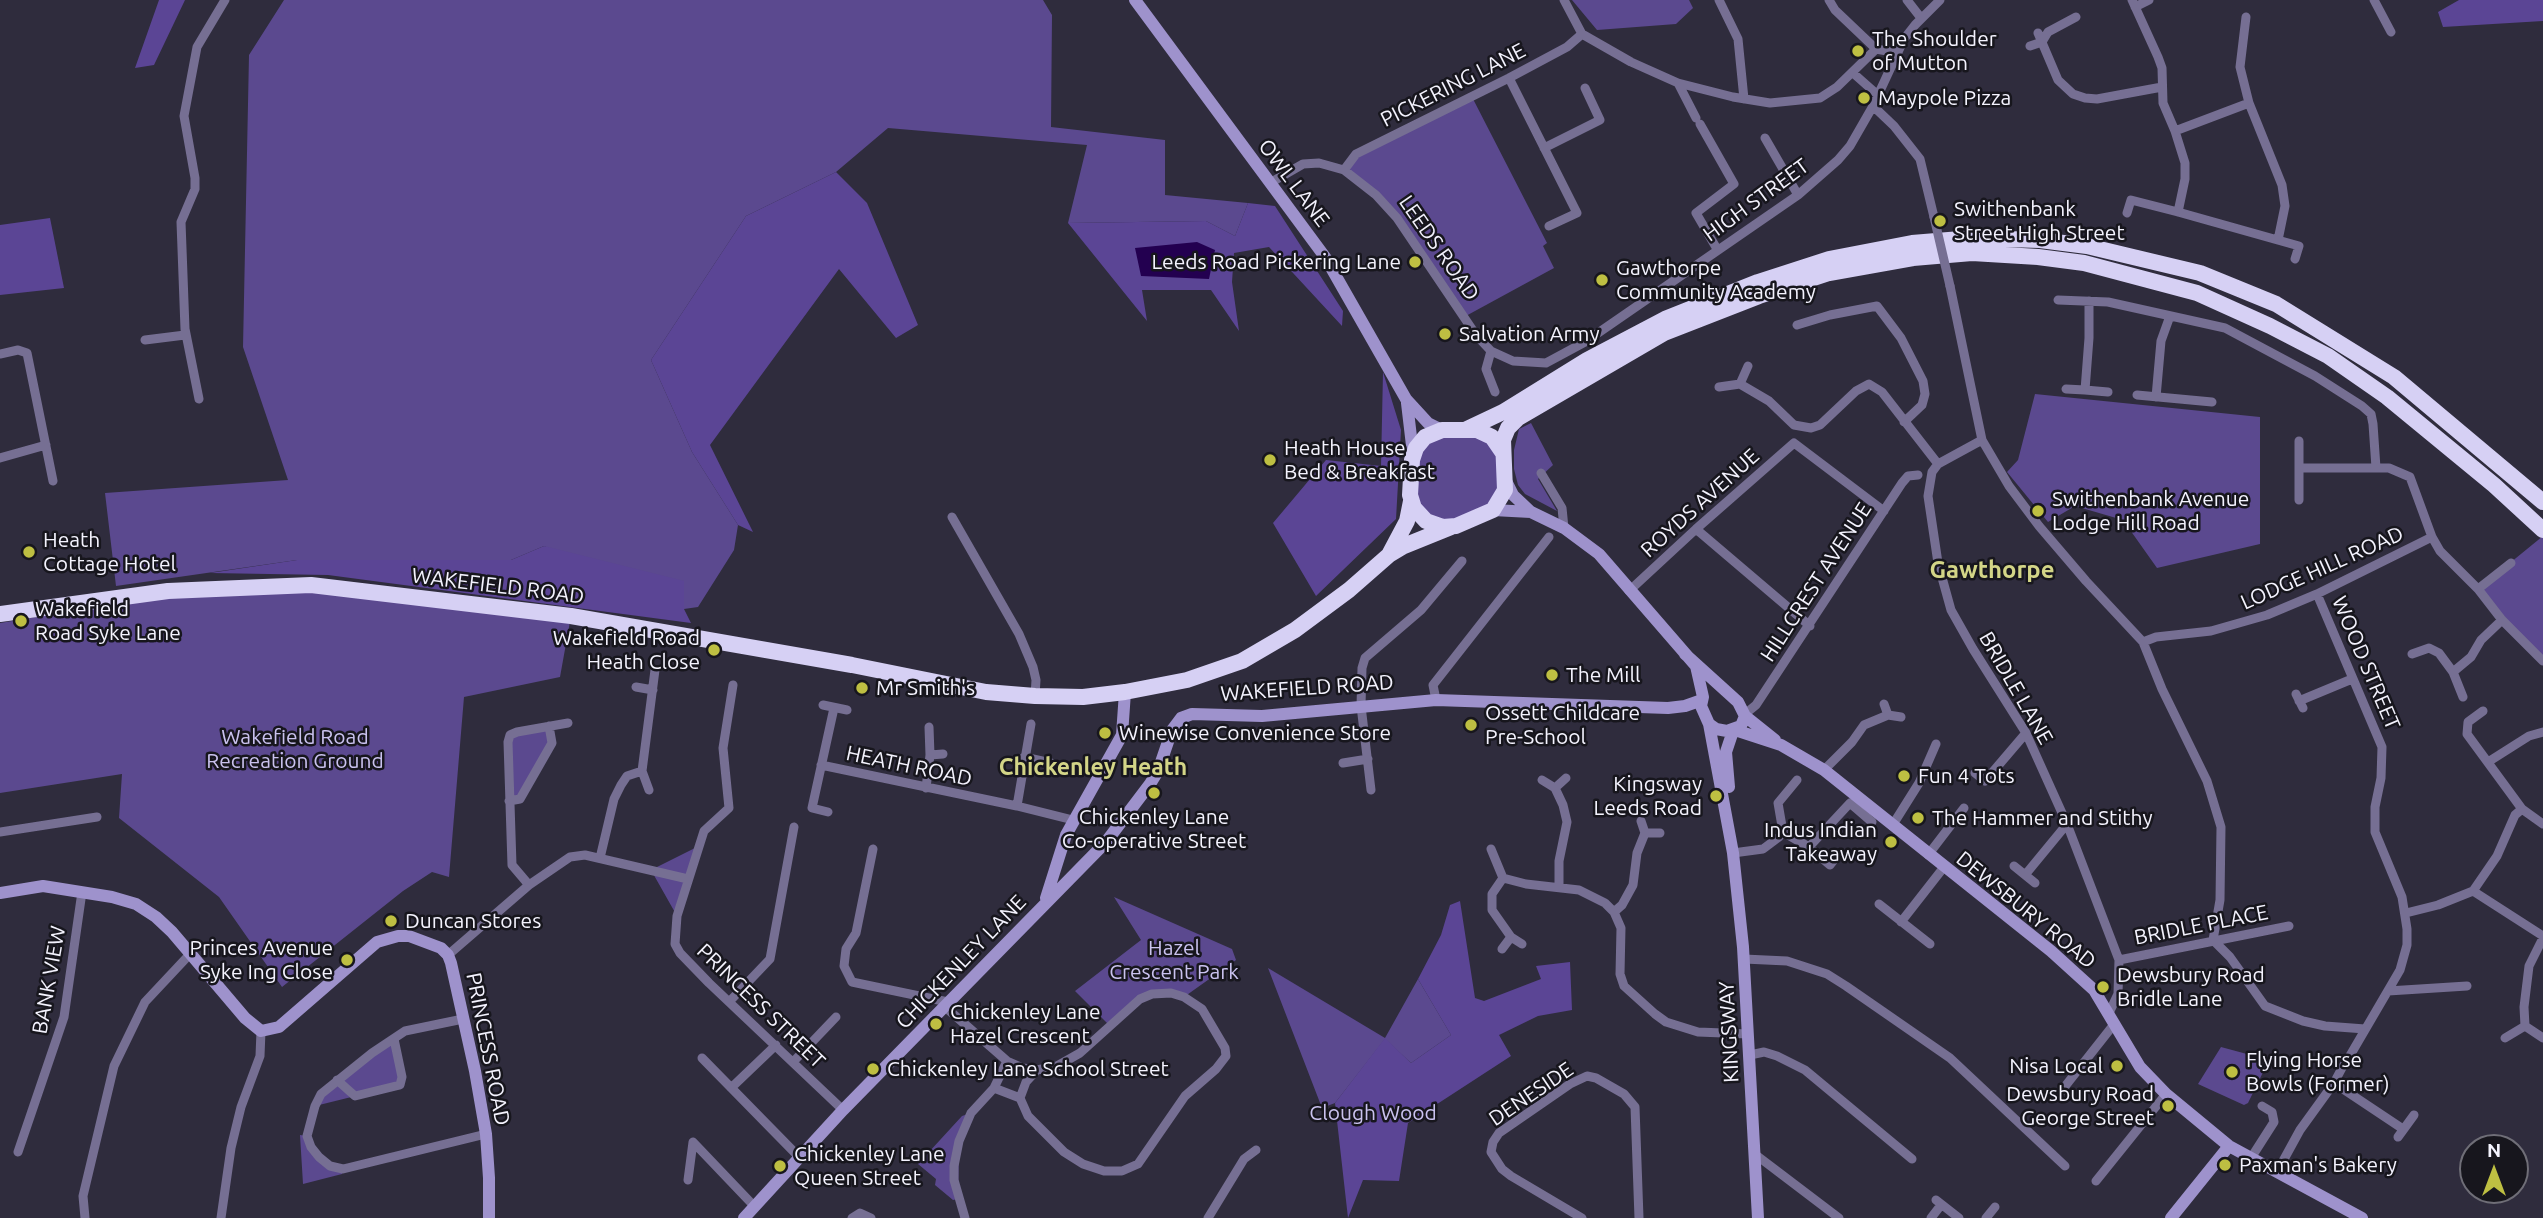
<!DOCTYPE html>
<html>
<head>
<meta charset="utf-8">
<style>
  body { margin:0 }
  #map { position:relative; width:2543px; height:1218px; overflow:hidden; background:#2f2c3d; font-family:Ubuntu,sans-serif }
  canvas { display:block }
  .north { position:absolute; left:2459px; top:1134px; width:70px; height:70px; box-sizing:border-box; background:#17161d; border:2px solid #6f6e77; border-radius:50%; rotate:0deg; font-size:19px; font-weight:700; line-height:28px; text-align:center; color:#f4f3fe }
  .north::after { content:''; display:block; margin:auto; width:24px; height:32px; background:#bebf42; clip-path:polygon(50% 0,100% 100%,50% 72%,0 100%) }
</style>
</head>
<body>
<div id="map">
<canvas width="2543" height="1218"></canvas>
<div class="north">N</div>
</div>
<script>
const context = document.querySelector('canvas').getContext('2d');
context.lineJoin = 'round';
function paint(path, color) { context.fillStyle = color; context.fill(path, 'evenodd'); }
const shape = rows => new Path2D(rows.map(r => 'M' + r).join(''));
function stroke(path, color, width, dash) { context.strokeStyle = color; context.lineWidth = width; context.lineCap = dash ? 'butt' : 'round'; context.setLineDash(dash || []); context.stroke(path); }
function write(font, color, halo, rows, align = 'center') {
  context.font = font + ' Ubuntu,sans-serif'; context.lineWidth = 5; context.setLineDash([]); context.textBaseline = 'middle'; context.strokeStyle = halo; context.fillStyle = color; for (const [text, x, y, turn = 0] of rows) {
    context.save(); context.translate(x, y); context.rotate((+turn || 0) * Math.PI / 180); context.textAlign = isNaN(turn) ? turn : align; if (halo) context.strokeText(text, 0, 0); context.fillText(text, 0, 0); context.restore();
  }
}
paint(shape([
  [284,0,1043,0,1052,15,1051,127,1165,140,1165,195,1248,203,1235,236,1206,221,1068,223,1087,145,888,128,836,172,746,216,651,360,692,452,738,525,734,550,698,607,684,609,544,546,511,560,297,560,116,586,105,493,288,480,243,347,249,55],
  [1572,0,1689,0,1693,8,1676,24,1597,30],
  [1472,97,1547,243,1543,246,1554,268,1464,317,1397,218,1344,170,1356,154],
  [2035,394,2260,417,2260,544,2157,568,2123,520,2075,506,2048,522,2007,472,2018,460],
  [1531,423,1553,465,1538,479,1557,511,1525,494,1518,485,1514,469,1514,450,1519,429],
  [1453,429,1498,444,1503,497,1443,527,1411,501,1416,448],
  [2543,536,2543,661,2478,589],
  [311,585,571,616,560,677,464,697,449,877,432,872,403,891,282,987,219,897,119,818,122,774,0,793,0,623,85,609,82,602],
  [549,726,552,743,520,799,509,801,510,735],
  [699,846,677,916,651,870],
  [1114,897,1232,949,1236,960,1184,997,1152,994,1109,1025,1075,991,1141,940],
  [1268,968,1385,1038,1418,979,1451,1035,1411,1063,1385,1039,1335,1103,1322,1108],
  [394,1039,400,1085,315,1106,321,1094],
  [2221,1047,2269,1060,2248,1103,2244,1105,2198,1084],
  [971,1113,959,1141,958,1199,953,1200,935,1185,936,1179,918,1164,962,1116],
  [300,1135,307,1136,319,1157,343,1169,342,1174,303,1184]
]), '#5b498f');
paint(shape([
  [159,0,185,0,154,65,135,68],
  [2459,0,2543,0,2543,21,2443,27,2438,12],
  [836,172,867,203,918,325,896,338,839,269,710,445,753,532,738,525,692,452,651,360,746,216],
  [1248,203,1275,206,1343,311,1342,326,1269,247,1234,253,1232,282,1239,331,1211,290,1142,290,1147,321,1068,223,1206,221,1235,236],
  [50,218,64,288,0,295,0,225],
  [1383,372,1401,430,1396,519,1316,596,1273,523,1326,460,1381,466],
  [544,546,684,581,684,609,691,623,328,575,210,573,297,560,511,560],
  [1460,901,1475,998,1484,1001,1541,979,1536,966,1570,962,1572,1010,1538,1016,1499,1035,1511,1056,1408,1123,1399,1181,1363,1180,1348,1218,1335,1103,1385,1038,1411,1063,1451,1035,1418,979,1441,935,1450,905]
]), '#5b4595');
paint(shape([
  [1197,242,1215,250,1209,279,1141,276,1135,248]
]), '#230050');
stroke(shape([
  [1564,0,1582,34],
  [1719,0,1738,39,1744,99],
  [1829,0,1835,10,1876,49],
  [1907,0,1921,18],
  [2132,0,2158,57,2162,68,2163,103,2175,131,2185,163,2185,179,2178,212],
  [2374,0,2391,32],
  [2135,7,2149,0],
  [2246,17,2240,67,2249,103,2282,185,2285,206,2278,240],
  [2038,33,2058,80,2073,94,2085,98,2097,99,2162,87],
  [1582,34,1631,62,1678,83,1733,97,1770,103,1820,98,1837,87,1876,49,1898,53],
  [2030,46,2042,42,2048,32,2076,17],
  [1853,73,1879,96],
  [1509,78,1577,213,1549,226],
  [1678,83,1696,118],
  [1873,106,1894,126,1920,159,1934,217],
  [1700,124,1734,184,1696,213,1717,249],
  [2175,131,2249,103],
  [1765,138,1798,195],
  [1544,148,1600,120,1585,88],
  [1344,170,1356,154,1509,78,1567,47,1582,34],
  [1270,183,1303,164,1319,163,1344,170,1376,195,1397,218,1476,335,1491,351,1513,361,1546,363,1585,342,1798,195,1838,160,1850,146,1873,106,1904,39,1915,25,1940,0],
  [2127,213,2131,200,2178,212,2299,246,2295,259],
  [1950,286,1982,440,2009,486,2039,526,2086,581,2143,642,2162,689,2207,781,2221,827,2220,900,2213,940,2230,957,2265,1006,2303,1021,2325,1026,2365,1029],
  [2058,300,2108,302,2225,328,2315,376,2362,406,2371,414,2373,424,2376,468],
  [1797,325,1830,315,1877,306,1901,338,1923,381,1925,394,1922,405,1904,422],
  [145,340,185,335],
  [1491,351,1486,369,1495,392],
  [0,354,18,350,27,353,53,481],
  [1740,384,1769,401,1794,425,1811,428,1820,425,1856,391,1869,384,1882,392,1938,464],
  [1719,387,1740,384,1748,366],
  [2066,389,2085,390,2089,338,2089,301],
  [2085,390,2108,392],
  [2137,395,2212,402],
  [2156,397,2161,341,2170,316],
  [199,399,185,329,181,222,195,189,195,178,184,116,197,47,225,0],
  [1982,440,1938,464,1932,472,1928,496,1938,563,1951,610,1973,649,2026,733,2067,824,2119,960,2118,994,2109,1013],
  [2299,441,2299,468],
  [0,458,46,445],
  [1541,473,1562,508,1564,528],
  [2299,500,2299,468,2389,468,2410,477,2432,537,2440,551,2478,589,2502,620,2543,661],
  [952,517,1019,634,1033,667,1036,680,1035,696],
  [1696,529,1810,626],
  [2478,589,2511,563],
  [1629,591,1696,529,1794,443,1884,511],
  [2317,594,2382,747,2381,778,2375,807,2375,832,2402,897,2407,929,2407,945,2400,970,2348,1059],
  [2143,642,2156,637,2211,631,2267,615,2317,594,2432,537],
  [2412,654,2429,648,2439,653,2453,672,2463,697],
  [2453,672,2471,657,2481,640,2502,620],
  [733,685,723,748,729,808,704,831,677,916,675,944,680,953,709,983,843,1110],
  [636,687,653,690],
  [2296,694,2303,708],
  [1436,700,1433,685,1549,537],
  [2299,701,2352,679],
  [1884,704,1888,715,1901,717],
  [823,705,847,710],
  [1745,714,1756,705,1902,483,1908,476,1918,475],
  [930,755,943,754],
  [1024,757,1051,763],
  [2488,762,2529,736,2543,732],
  [1343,763,1368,759],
  [821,765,1017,806,1073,820],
  [1824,770,1852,742,1864,725,1888,715],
  [1975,773,1985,781,2026,733],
  [1542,780,1555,788,1563,805,1567,822,1559,861,1559,886],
  [926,788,930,755,929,727],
  [1555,788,1566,778],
  [649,790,642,771,655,670],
  [1371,790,1361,706,1362,668,1365,658,1421,610,1462,561],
  [509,801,520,799,552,743,549,726],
  [1017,806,1031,724],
  [2522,809,2543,824],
  [828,812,812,808,834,708],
  [1892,826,1919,783,1936,744],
  [0,832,97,817],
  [1783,832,1809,847,1830,865,1837,856],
  [1645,833,1660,833],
  [1809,847,1850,803,1872,822],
  [873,849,856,933,846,949,844,966,852,982,948,1002],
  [1491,849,1503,878,1526,884,1579,890,1605,903,1614,912,1621,928,1620,974,1624,986,1655,1014,1666,1022,1698,1032,1748,1034],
  [1733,853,1763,849,1779,837,1783,832,1778,803,1797,780],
  [1928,855,1964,808],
  [600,858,614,799,621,785,627,776,642,771],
  [2014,866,2035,883],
  [2025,875,2067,824],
  [1503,878,1492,894,1492,910,1511,937],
  [529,885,512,865,508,742,510,735,517,732,568,723],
  [2473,891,2543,936],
  [1879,904,1930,944],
  [1614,912,1622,905,1633,885,1637,853,1645,833,1641,821],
  [2406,913,2438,905,2473,891,2497,856,2515,815,2522,809,2467,734,2468,722,2483,711],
  [1901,922,1944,867],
  [2543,938,2529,966,2524,1007,2525,1026,2543,1038],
  [1502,949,1511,937,1522,944],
  [448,955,529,885,570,857,585,855,688,879],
  [1744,959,1787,961,1827,974,1846,986,1950,1058,2065,1166],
  [2119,960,2289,926],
  [2388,991,2467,986],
  [729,1002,770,959,794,827],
  [944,1006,1007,1061,1023,1068,1037,1070,1057,1066,1080,1053,1140,999,1152,994,1171,993,1184,997,1202,1009,1225,1048,1226,1056,1216,1069,1185,1096,1138,1164,1122,1171,1104,1171,1083,1164,1064,1152,1028,1116,1020,1098,994,1088],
  [463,1019,405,1031,372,1053,321,1094,315,1106,307,1136,311,1147,319,1157,330,1166,343,1169,486,1134],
  [2505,1038,2525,1026],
  [1750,1055,1764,1052,1777,1056,1805,1070,1912,1159],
  [702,1058,799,1157],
  [794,1061,836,1017],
  [337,1080,355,1096,400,1085,402,1077,394,1039],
  [2334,1083,2403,1129],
  [731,1088,776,1045],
  [2059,1094,2115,1023],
  [1020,1098,1026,1082,1037,1070],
  [2398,1137,2414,1115],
  [18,1152,64,1017,82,892],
  [1756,1155,1839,1218],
  [2251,1158,2274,1122,2272,1112,2262,1106],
  [2277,1172,2300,1130,2334,1083,2343,1066],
  [688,1180,693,1142,755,1207],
  [2096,1181,2166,1094],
  [1936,1200,1959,1218],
  [85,1218,83,1196,114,1066,145,1002,190,954],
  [221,1218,231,1148,241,1107,260,1056,261,1031],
  [852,1218,860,1213,871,1218],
  [965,1218,954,1180,954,1166,959,1141,971,1113,994,1088,1007,1061],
  [1208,1218,1244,1159,1256,1150],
  [1582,1218,1511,1176,1502,1169,1491,1152,1493,1142,1499,1133,1570,1084,1587,1076,1596,1078,1624,1094,1635,1107,1639,1218],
  [1931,1218,1941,1205],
  [1986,1218,1995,1207]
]), '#766f93', 9);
stroke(shape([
  [1135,0,1325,257,1406,399,1428,423,1442,430],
  [1407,403,1413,454],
  [1506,481,1513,495,1531,512],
  [1493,510,1531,512,1564,528,1599,554,1696,666,1703,697,1701,706,1709,724,1716,729,1727,731,1741,726,1745,716,1738,702,1685,654],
  [1745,716,1775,740],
  [1709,724,1733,853,1743,947,1758,1218],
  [1735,730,1781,745,1824,770,2051,951,2094,990,2140,1067,2166,1094,2229,1146,2362,1218],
  [1729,787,1726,752,1733,731],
  [0,893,43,886,112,897,136,904,156,917,172,932,245,1018,261,1031,279,1027,377,942,398,936,409,936,441,948,448,955,451,963,475,1071,486,1134,489,1178,489,1218],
  [1046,898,1066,835,1122,735,1125,692],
  [744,1218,843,1110,1106,842,1150,784,1158,771,1172,730,1181,718,1192,714,1262,716,1436,700,1668,708,1685,706,1702,700],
  [2171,1218,2229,1146]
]), '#9e92cc', 12);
stroke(shape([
  [1467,429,1503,412,1587,360,1665,319,1758,282,1829,259,1912,243,1973,238,2040,240,2087,246,2200,273,2276,304,2394,377,2543,502],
  [1503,453,1492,437,1477,430,1442,430,1425,437,1416,448,1412,460,1410,495,1414,508,1426,521,1443,527,1456,526,1493,510,1505,490,1503,440,1508,428,1518,418,1664,333,1759,296,1829,273,1913,258,1972,253,2038,257,2084,263,2197,293,2270,326,2328,356,2387,397,2494,485,2543,530],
  [1390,553,1407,521,1411,501],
  [0,614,168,591,311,585,571,616,852,665,986,692,1035,696,1083,697,1125,692,1187,680,1242,661,1295,630,1349,590,1389,555,1404,546,1451,527]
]), '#d6d0f4', 16);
stroke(shape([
  [1934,217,1950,286]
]), '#766f93', 9);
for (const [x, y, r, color] of [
  [1858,51,7,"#bebf42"],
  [1864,98,7,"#bebf42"],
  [1940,221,7,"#bebf42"],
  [1415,262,7,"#bebf42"],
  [1602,280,7,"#bebf42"],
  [1445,334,7,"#bebf42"],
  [1270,460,7,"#bebf42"],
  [2038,511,7,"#bebf42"],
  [29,552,7,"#bebf42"],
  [21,621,7,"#bebf42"],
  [714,650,7,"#bebf42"],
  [1552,675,7,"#bebf42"],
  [862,688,7,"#bebf42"],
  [1471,725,7,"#bebf42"],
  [1105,733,7,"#bebf42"],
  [1904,776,7,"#bebf42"],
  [1154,793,7,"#bebf42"],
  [1716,796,7,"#bebf42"],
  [1918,818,7,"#bebf42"],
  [1891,842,7,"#bebf42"],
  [391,921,7,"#bebf42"],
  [347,960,7,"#bebf42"],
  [2103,987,7,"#bebf42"],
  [936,1024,7,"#bebf42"],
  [2117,1066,7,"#bebf42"],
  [873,1069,7,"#bebf42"],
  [2232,1072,7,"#bebf42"],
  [2168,1106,7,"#bebf42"],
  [2225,1165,7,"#bebf42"],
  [780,1166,7,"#bebf42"]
]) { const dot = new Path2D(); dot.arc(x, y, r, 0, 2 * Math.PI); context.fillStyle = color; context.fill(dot); stroke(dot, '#17161d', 2.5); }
write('21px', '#f4f3fe', '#17161d', [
  ["The Shoulder",1872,39],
  ["of Mutton",1872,63],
  ["Maypole Pizza",1878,98],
  ["Swithenbank",1954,209],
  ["Street High Street",1954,233],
  ["Leeds Road Pickering Lane",1401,262,"right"],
  ["Gawthorpe",1616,268],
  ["Community Academy",1616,292],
  ["Salvation Army",1459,334],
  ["Heath House",1284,448],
  ["Bed & Breakfast",1284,472],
  ["Swithenbank Avenue",2052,499],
  ["Lodge Hill Road",2052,523],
  ["Heath",43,540],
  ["Cottage Hotel",43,564],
  ["Wakefield",35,609],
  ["Road Syke Lane",35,633],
  ["Wakefield Road",700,638,"right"],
  ["Heath Close",700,662,"right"],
  ["The Mill",1566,675],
  ["Mr Smith's",876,688],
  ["Ossett Childcare",1485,713],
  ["Pre-School",1485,737],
  ["Winewise Convenience Store",1119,733],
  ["Fun 4 Tots",1918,776],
  ["Kingsway",1702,784,"right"],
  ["Leeds Road",1702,808,"right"],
  ["Chickenley Lane",1154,817,"center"],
  ["Co-operative Street",1154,841,"center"],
  ["The Hammer and Stithy",1932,818],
  ["Indus Indian",1877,830,"right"],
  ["Takeaway",1877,854,"right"],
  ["Duncan Stores",405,921],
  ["Princes Avenue",333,948,"right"],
  ["Syke Ing Close",333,972,"right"],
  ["Dewsbury Road",2117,975],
  ["Bridle Lane",2117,999],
  ["Chickenley Lane",950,1012],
  ["Hazel Crescent",950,1036],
  ["Flying Horse",2246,1060],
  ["Bowls (Former)",2246,1084],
  ["Nisa Local",2103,1066,"right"],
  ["Chickenley Lane School Street",887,1069],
  ["Dewsbury Road",2154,1094,"right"],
  ["George Street",2154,1118,"right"],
  ["Chickenley Lane",794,1154],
  ["Queen Street",794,1178],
  ["Paxman's Bakery",2239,1165]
], 'left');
write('21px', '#f4f3fe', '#17161d', [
  ["PICKERING LANE",1453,85,-27],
  ["OWL LANE",1294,183,53],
  ["HIGH STREET",1756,200,-36],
  ["LEEDS ROAD",1439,248,55],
  ["ROYDS AVENUE",1700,503,-42],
  ["LODGE HILL ROAD",2322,568,-24],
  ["HILLCREST AVENUE",1816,582,-57],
  ["WAKEFIELD ROAD",498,586,7],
  ["WOOD STREET",2366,663,67],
  ["WAKEFIELD ROAD",1307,688,-4],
  ["BRIDLE LANE",2016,688,60],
  ["HEATH ROAD",909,766,12],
  ["DEWSBURY ROAD",2026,910,39],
  ["BRIDLE PLACE",2201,925,-11],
  ["CHICKENLEY LANE",961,962,-46],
  ["BANK VIEW",49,980,-80],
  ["PRINCESS STREET",761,1006,44],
  ["KINGSWAY",1729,1032,-93],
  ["PRINCESS ROAD",488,1049,79],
  ["DENESIDE",1531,1094,-34]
]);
write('21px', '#cac2ef', '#17161d', [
  ["Wakefield Road",295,737],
  ["Recreation Ground",295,761],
  ["Hazel",1174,948],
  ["Crescent Park",1174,972],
  ["Clough Wood",1373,1113]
]);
write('bold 23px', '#d3d587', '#17161d', [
  ["Chickenley Heath",1093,767]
]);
write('bold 24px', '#d3d587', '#17161d', [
  ["Gawthorpe",1992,570]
]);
</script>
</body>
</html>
